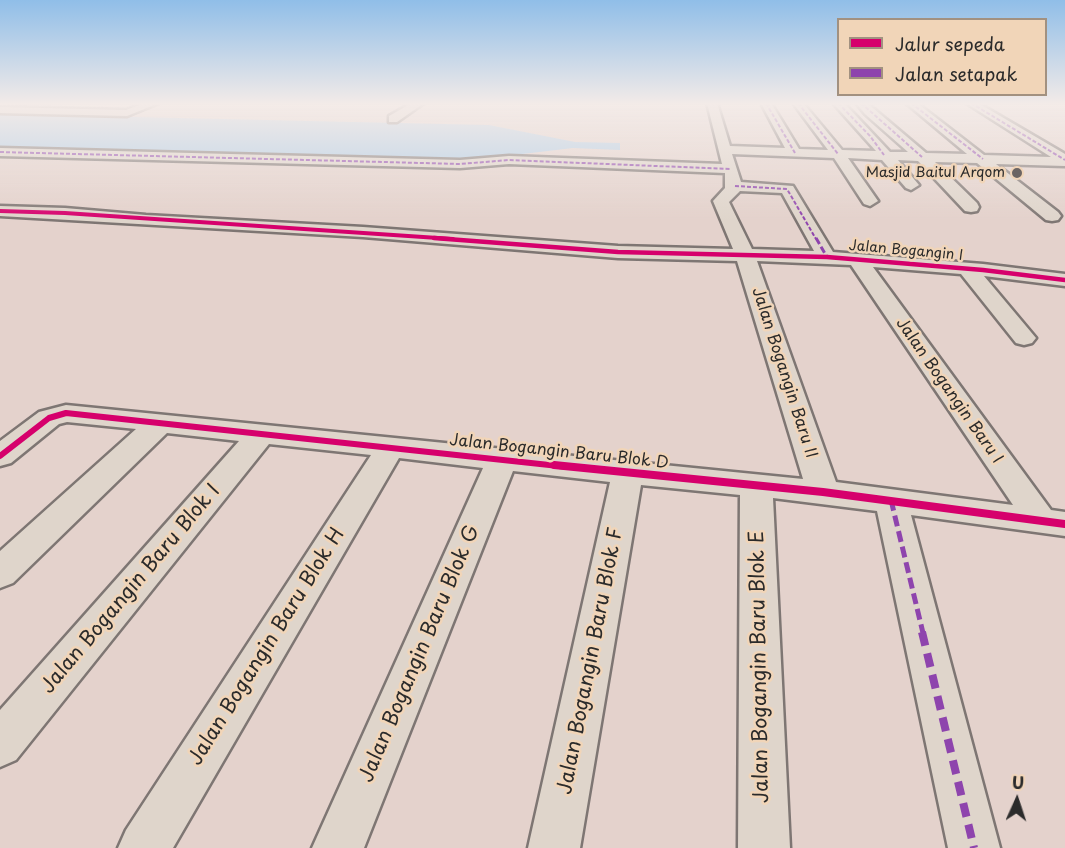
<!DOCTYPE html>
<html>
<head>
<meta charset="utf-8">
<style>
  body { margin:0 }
  #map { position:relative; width:1065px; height:848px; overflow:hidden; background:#e4d2cc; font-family:"Playpen Sans",sans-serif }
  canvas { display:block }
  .legend { position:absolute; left:837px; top:18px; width:210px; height:78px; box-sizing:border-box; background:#f1d5b8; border:2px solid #a29180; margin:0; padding:8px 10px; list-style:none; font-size:18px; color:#2b2b2b }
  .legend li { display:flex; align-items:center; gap:12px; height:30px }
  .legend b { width:30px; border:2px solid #a29180 }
  .north { position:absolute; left:987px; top:770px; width:60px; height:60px; -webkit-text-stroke:4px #f1d5b8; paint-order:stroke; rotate:3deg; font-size:16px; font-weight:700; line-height:24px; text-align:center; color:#2b2b2b }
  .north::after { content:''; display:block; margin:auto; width:21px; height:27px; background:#2b2b2b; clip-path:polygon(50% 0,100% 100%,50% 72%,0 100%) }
</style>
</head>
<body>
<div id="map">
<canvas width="1065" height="848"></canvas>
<ul class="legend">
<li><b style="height:8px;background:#d6006c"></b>Jalur sepeda</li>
<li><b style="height:8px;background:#8e44ad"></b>Jalan setapak</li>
</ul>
<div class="north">U</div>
</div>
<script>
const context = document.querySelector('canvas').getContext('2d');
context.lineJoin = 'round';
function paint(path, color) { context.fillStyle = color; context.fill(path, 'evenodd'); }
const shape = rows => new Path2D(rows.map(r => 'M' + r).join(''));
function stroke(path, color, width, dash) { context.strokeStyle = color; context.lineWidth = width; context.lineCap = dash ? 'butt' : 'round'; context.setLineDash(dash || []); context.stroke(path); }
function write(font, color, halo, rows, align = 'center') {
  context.font = font + ' "Playpen Sans",sans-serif'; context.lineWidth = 5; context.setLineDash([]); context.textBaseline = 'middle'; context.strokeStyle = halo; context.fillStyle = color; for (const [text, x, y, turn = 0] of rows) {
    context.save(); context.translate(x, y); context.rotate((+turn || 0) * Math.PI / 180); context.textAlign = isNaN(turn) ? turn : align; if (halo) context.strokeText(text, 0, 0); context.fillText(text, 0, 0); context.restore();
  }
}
paint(shape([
  [0,114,489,125,575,142,620,143,620,150,573,148,463,161,0,150]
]), '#adcde8');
const street = shape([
  [145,103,159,103,127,116,0,113,0,107,126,110,145,103],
  [412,103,424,103,397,122,389,122,389,116,412,103],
  [707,103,717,103,730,146,785,148,761,103,771,103,799,149,828,150,793,103,803,103,842,150,876,151,833,103,844,103,890,152,908,152,865,114,856,103,867,103,926,153,967,154,906,103,917,103,984,155,1051,157,966,103,978,103,1065,154,1065,166,996,164,1058,212,1061,216,1058,220,1052,221,1046,220,977,163,935,162,977,203,979,207,977,211,971,212,965,211,918,161,898,160,919,185,911,190,906,188,882,160,848,158,878,201,870,206,864,204,834,158,732,154,741,182,793,186,833,252,983,264,1065,274,1065,286,984,276,1036,338,1032,343,1024,345,1016,343,961,274,873,267,1051,510,1065,512,1065,536,911,515,1000,848,948,848,877,511,773,498,790,848,738,848,740,495,641,485,580,848,528,848,610,482,513,471,364,848,312,848,483,468,399,458,173,848,118,848,126,830,371,455,269,444,16,760,0,767,0,710,239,441,167,433,13,583,0,588,0,551,136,429,67,422,59,424,11,463,0,466,0,441,39,412,66,405,803,479,737,261,618,258,363,237,0,216,0,206,65,208,146,215,363,227,618,246,733,249,713,201,725,188,725,173,509,164,460,168,0,156,0,148,460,160,509,156,722,164,707,103],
  [740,191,782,193,814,251,752,249,729,202,740,191],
  [757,261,851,265,1013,505,836,482,757,261]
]);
stroke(street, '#7e7673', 5);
paint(street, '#dfd5cb');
stroke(shape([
  [766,103,795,153],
  [798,103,838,154],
  [838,103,870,136,884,155],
  [861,103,922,157],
  [911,103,983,159],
  [971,103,1065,160],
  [0,152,460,164,509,160,730,169],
  [735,186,787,189,816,239]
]), '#8e44ad', 2, [4, 2]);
stroke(shape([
  [816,238,827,257]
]), '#8e44ad', 3, [7, 3]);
stroke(shape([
  [891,500,923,633]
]), '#8e44ad', 5, [11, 5]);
stroke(shape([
  [922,632,974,848]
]), '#8e44ad', 8, [14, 8]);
stroke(shape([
  [0,211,65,213,453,239]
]), '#d6006c', 4);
stroke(shape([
  [434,238,618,252,827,257,983,270,1065,280]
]), '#d6006c', 4.5);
stroke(shape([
  [0,456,49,418,66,413,568,467]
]), '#d6006c', 6);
stroke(shape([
  [554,465,823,492,1065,524]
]), '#d6006c', 8);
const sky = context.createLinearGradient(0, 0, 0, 221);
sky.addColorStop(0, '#90bee8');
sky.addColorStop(0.47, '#f3ebe8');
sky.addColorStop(1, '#f3ebe800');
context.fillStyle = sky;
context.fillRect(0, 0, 1065, 221);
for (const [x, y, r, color] of [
  [1017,173,6,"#6c6563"]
]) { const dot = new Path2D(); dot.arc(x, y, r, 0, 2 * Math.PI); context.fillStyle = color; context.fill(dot); stroke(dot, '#f1d5b8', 2); }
write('14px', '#2b2b2b', '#f1d5b8', [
  ["Masjid Baitul Arqom",1005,173]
], 'right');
write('14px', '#2b2b2b', '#f1d5b8', [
  ["Jalan Bogangin I",906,251,5]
]);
write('16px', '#2b2b2b', '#f1d5b8', [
  ["Jalan Bogangin Baru II",784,373,72],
  ["Jalan Bogangin Baru I",949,391,55],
  ["Jalan Bogangin Baru Blok D",559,452,6]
]);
write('20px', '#2b2b2b', '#f1d5b8', [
  ["Jalan Bogangin Baru Blok I",131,589,-50],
  ["Jalan Bogangin Baru Blok H",267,647,-58],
  ["Jalan Bogangin Baru Blok G",420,654,-67],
  ["Jalan Bogangin Baru Blok F",591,661,-79],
  ["Jalan Bogangin Baru Blok E",760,667,-91]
]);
</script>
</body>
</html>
